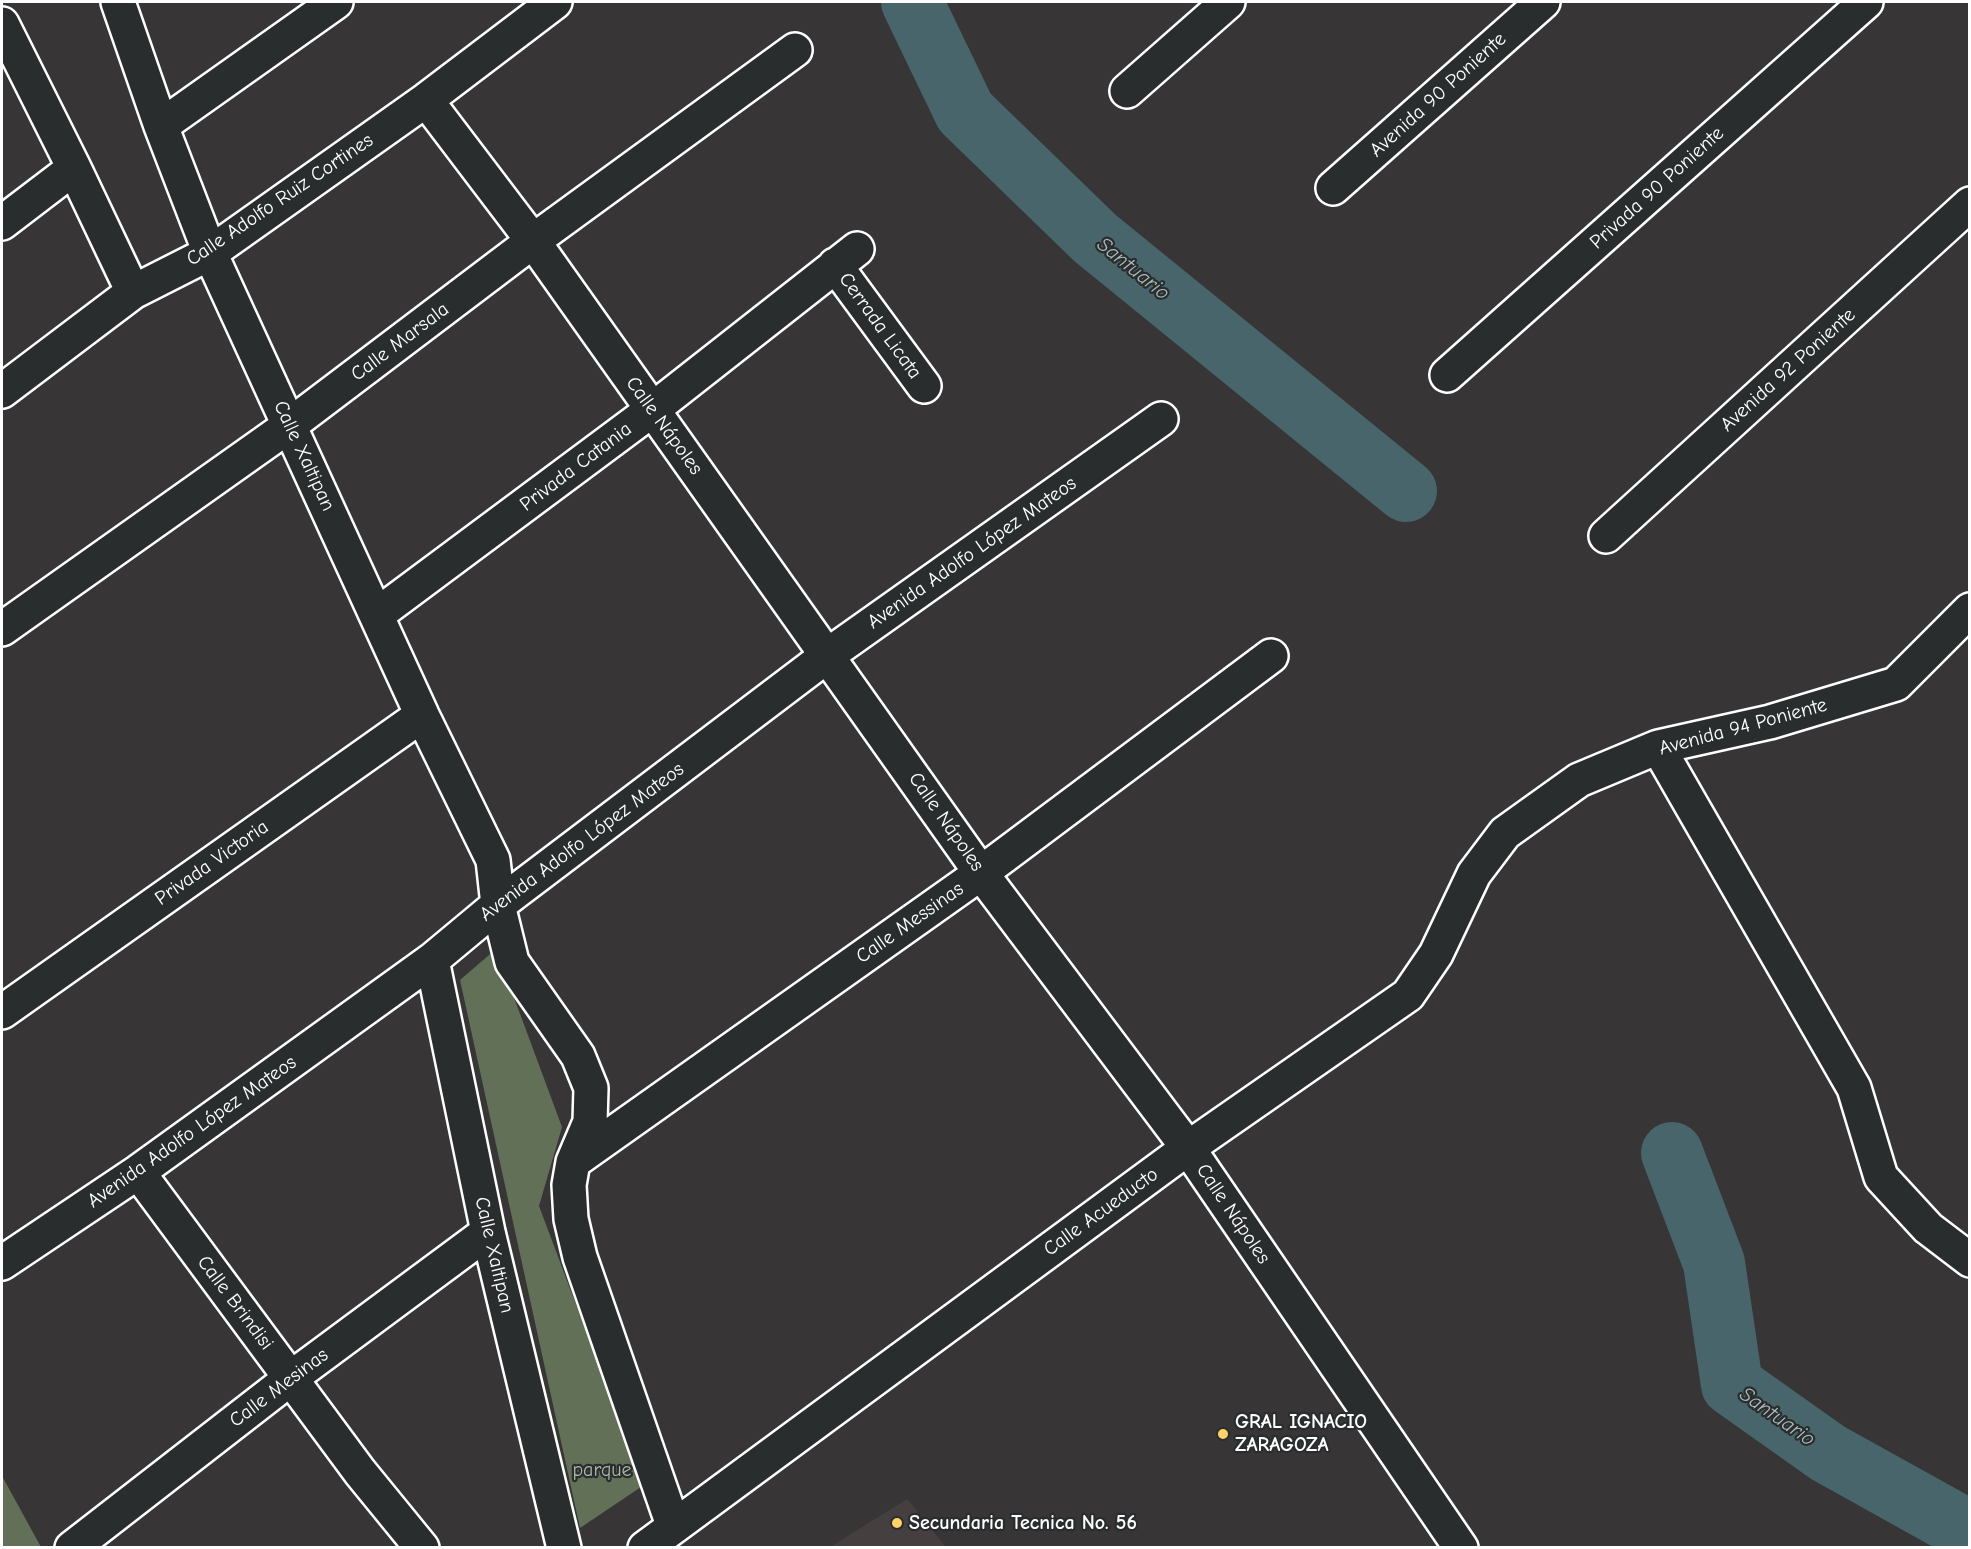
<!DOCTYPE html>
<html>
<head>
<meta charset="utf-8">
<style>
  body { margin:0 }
  #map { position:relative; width:1971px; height:1549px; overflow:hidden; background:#373536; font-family:"Comic Neue",sans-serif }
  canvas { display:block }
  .frame { position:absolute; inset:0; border:3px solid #fff; pointer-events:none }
</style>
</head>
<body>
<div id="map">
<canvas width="1971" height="1549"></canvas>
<div class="frame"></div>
</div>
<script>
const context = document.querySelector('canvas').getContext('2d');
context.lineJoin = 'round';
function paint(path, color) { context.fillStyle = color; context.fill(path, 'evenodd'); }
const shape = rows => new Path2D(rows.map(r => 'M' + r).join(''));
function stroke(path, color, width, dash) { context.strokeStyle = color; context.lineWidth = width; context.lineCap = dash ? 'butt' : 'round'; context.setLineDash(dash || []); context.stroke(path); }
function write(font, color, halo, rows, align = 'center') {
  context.font = font + ' "Comic Neue",sans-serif'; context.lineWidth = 4.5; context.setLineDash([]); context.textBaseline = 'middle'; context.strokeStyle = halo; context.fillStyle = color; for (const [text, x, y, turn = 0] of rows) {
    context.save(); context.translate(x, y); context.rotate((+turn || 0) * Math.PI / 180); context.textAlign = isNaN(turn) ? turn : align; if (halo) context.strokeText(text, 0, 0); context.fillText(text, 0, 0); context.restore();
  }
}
paint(shape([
  [907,1499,946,1547,830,1547]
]), '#463f40');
paint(shape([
  [496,949,562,1127,539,1206,644,1485,580,1528,460,980],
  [2,1476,41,1547,2,1547]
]), '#627057');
stroke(shape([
  [912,2,965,112,1095,238,1406,491],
  [1672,1153,1714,1263,1732,1385,1828,1453,1970,1532]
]), '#47656a', 62);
const minor = shape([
  [118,2,161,126,210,253,422,715,493,860,498,905,512,962,578,1056,591,1088,590,1122,573,1162,569,1185,571,1219,580,1257,673,1525],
  [2,24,74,168,133,292],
  [1127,91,1228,2],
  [426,100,533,241,981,873,1188,1148,1461,1548],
  [161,126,336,2],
  [1333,188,1543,2],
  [2,223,74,168],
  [835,265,924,386],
  [1447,375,1866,2],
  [2,391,133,292,210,253,426,100,555,2],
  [1606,536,1970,204],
  [378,614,652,410,857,249],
  [2,629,290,425,533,241,795,50],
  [1658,747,1854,1088,1881,1177,1928,1228,1970,1260],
  [432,960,488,1232,564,1548],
  [2,1012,422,715],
  [573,1162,981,873,1271,656],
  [138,1172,360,1472,422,1548],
  [2,1263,138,1172,432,960,498,905,828,655,1161,419],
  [72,1548,291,1378,488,1232],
  [645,1548,1188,1148,1408,995,1436,954,1474,874,1505,833,1579,780,1658,747,1770,722,1896,684,1970,610]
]);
stroke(minor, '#fff', 38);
stroke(minor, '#2a2d2e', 33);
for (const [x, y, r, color] of [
  [1223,1434,6,"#ffd166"],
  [897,1523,6,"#ffd166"]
]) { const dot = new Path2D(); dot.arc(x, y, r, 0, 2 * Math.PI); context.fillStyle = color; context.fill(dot); stroke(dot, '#2a2d2e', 2); }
write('20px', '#fff', '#2a2d2e', [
  ["Avenida 90 Poniente",1438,95,-42],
  ["Privada 90 Poniente",1657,188,-42],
  ["Calle Adolfo Ruiz Cortines",280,200,-34],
  ["Cerrada Licata",880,326,54],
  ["Calle Marsala",400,342,-37],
  ["Avenida 92 Poniente",1788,370,-42],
  ["Calle Nápoles",664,426,54],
  ["Calle Xaltipan",304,456,65],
  ["Privada Catania",576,467,-37],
  ["Avenida Adolfo López Mateos",972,553,-35],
  ["Avenida 94 Poniente",1743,727,-15],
  ["Calle Nápoles",946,822,55],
  ["Avenida Adolfo López Mateos",582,842,-37],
  ["Privada Victoria",212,863,-35],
  ["Calle Messinas",910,923,-35],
  ["Avenida Adolfo López Mateos",192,1132,-35],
  ["Calle Acueducto",1101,1212,-36],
  ["Calle Nápoles",1233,1214,56],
  ["Calle Xaltipan",494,1255,77],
  ["Calle Brindisi",235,1303,53],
  ["Calle Mesinas",279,1388,-37]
]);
write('bold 20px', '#fff', '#2a2d2e', [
  ["GRAL IGNACIO",1235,1422],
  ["ZARAGOZA",1235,1445],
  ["Secundaria Tecnica No. 56",909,1523]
], 'left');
write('20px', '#b0b8ab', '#2a2d2e', [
  ["parque",602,1470]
]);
write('italic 21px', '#acbabc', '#2a2d2e', [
  ["Santuario",1133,269,39],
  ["Santuario",1777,1417,35]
]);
</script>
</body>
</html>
